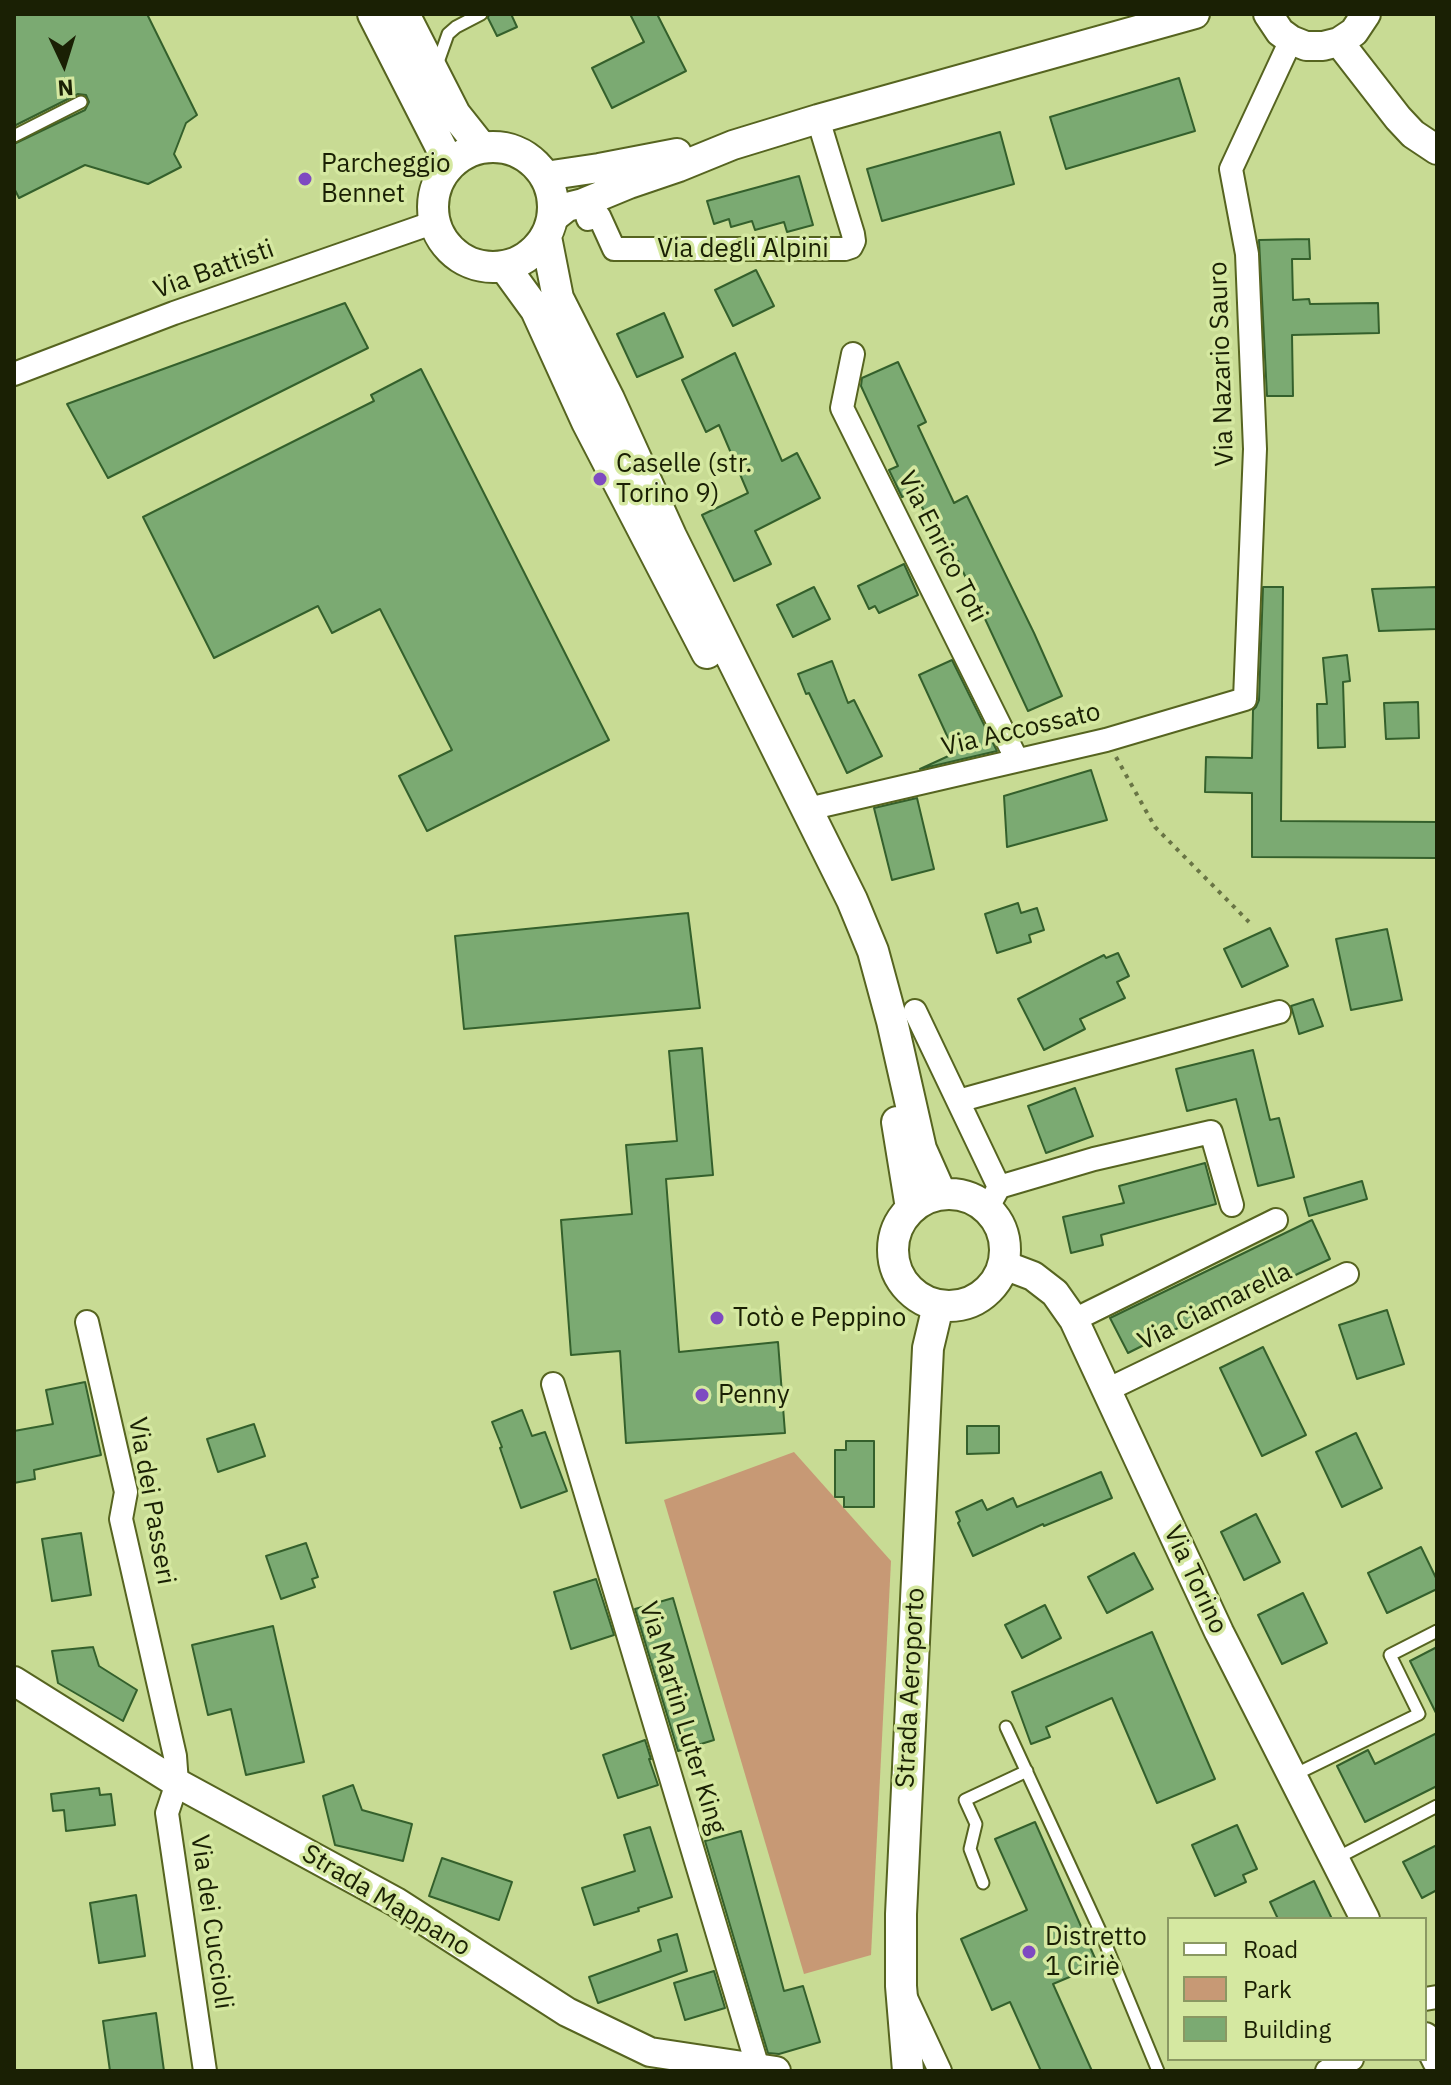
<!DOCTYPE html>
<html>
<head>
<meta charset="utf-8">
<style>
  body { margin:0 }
  #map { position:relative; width:1451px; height:2085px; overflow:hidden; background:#c8db94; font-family:"IBM Plex Sans",sans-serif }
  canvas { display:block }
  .frame { position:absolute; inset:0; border:16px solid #1a2004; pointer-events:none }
  .legend { position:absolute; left:1167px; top:1917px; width:260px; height:144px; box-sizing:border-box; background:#d5e8a1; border:2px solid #8a9862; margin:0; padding:10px 14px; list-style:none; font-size:24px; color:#1a2004 }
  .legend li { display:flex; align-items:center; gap:16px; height:40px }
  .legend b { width:40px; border:2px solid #8a9862 }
  .north { position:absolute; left:24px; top:24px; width:80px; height:80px; -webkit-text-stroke:6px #d5e8a1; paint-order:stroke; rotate:176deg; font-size:22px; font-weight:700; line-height:32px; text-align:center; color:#1a2004 }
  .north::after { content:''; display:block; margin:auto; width:28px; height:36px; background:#1a2004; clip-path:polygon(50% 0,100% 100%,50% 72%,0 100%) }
</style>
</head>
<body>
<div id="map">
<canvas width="1451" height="2085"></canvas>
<div class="frame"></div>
<ul class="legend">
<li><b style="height:10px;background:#fff"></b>Road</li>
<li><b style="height:22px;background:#c79975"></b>Park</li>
<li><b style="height:22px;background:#7baa72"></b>Building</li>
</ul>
<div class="north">N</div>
</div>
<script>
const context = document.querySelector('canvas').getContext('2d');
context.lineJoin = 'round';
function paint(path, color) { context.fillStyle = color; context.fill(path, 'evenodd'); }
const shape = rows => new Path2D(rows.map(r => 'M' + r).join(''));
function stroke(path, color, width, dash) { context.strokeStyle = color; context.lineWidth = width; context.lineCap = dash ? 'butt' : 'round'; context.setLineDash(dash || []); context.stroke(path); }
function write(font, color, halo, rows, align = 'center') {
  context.font = font + ' "IBM Plex Sans",sans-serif'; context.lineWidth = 7; context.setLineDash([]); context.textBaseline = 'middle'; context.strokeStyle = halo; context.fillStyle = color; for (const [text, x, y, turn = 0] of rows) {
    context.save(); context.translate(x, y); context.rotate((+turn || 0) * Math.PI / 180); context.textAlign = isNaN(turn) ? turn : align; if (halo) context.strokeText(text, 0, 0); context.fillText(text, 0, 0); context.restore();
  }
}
paint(shape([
  [794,1452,891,1561,871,1955,804,1974,664,1500]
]), '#c79975');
const building = shape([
  [14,14,147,14,197,115,186,123,174,154,181,167,148,184,85,165,19,198,14,188,14,144,85,110,89,102,86,95,78,94,14,126,14,14],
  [489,14,511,14,517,27,497,36,488,18,489,14],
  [630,14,657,14,686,71,612,108,592,68,644,42,630,14],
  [1179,78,1195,131,1066,169,1050,117,1179,78],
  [1000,132,1014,184,882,221,867,169,1000,132],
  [799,176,813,225,787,232,784,222,755,230,752,221,731,227,729,219,714,224,707,201,799,176],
  [1309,239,1310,259,1292,259,1293,300,1309,299,1310,304,1378,303,1379,333,1292,335,1293,396,1267,396,1259,240,1309,239],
  [756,270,774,306,733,326,715,290,756,270],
  [345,303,368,348,108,478,67,404,345,303],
  [664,313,683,357,637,377,617,334,664,313],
  [735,353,782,461,797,453,820,498,755,531,771,564,734,581,702,515,748,493,719,425,706,432,682,380,735,353],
  [898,362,926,422,918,426,954,503,967,496,1034,633,1062,696,1028,711,958,561,951,565,914,491,902,497,889,470,898,466,861,386,862,378,898,362],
  [421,369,609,740,427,831,399,776,452,750,380,609,332,633,318,606,214,658,143,517,374,401,371,395,421,369],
  [904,564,918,595,879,613,875,606,869,609,858,586,904,564],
  [814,587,830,619,793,637,777,605,814,587],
  [1263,587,1283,587,1281,821,1437,822,1437,858,1252,857,1252,793,1205,792,1206,757,1252,758,1253,710,1256,707,1259,700,1263,587],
  [1437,587,1437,629,1379,631,1372,589,1437,587],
  [1347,655,1350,681,1343,682,1345,747,1318,748,1317,704,1327,704,1323,658,1347,655],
  [952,660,997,751,920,769,955,753,919,675,952,660],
  [832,661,848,703,854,700,882,756,847,773,809,693,806,694,798,674,832,661],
  [1418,702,1419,738,1386,739,1384,703,1418,702],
  [1091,770,1107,820,1007,847,1004,796,1091,770],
  [917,798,934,869,892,880,874,808,917,798],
  [1018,903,1021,913,1037,908,1044,930,1029,935,1031,942,997,953,985,914,1018,903],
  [688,913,700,1008,464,1029,455,936,688,913],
  [1270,928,1288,966,1242,987,1224,949,1270,928],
  [1387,929,1402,1000,1351,1010,1336,939,1387,929],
  [1118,953,1129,976,1117,982,1125,998,1080,1019,1085,1029,1044,1050,1018,999,1084,965,1104,955,1106,958,1118,953],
  [1313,999,1323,1026,1299,1034,1291,1006,1313,999],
  [702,1048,713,1175,666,1179,679,1352,778,1342,785,1433,626,1443,620,1351,571,1355,561,1220,632,1214,626,1145,677,1141,669,1051,702,1048],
  [1253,1050,1270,1120,1279,1118,1294,1177,1258,1186,1236,1099,1187,1111,1176,1069,1253,1050],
  [1075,1088,1093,1136,1046,1153,1028,1106,1075,1088],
  [1205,1163,1216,1204,1101,1235,1103,1245,1071,1253,1063,1217,1124,1203,1119,1186,1205,1163],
  [1362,1181,1367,1199,1309,1216,1304,1198,1362,1181],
  [1312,1220,1330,1259,1274,1285,1272,1281,1128,1353,1110,1318,1312,1220],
  [1387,1310,1404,1364,1357,1379,1339,1325,1387,1310],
  [1263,1347,1306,1435,1262,1456,1220,1368,1263,1347],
  [85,1382,101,1455,34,1470,35,1479,14,1483,14,1431,53,1424,46,1390,85,1382],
  [522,1410,532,1436,545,1432,567,1491,521,1508,500,1448,502,1447,492,1422,522,1410],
  [254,1424,265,1456,218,1472,207,1439,254,1424],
  [967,1426,999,1426,999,1453,967,1454,967,1426],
  [1356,1433,1382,1488,1342,1507,1316,1452,1356,1433],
  [846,1441,874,1441,874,1507,844,1507,844,1497,835,1497,835,1450,846,1450,846,1441],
  [1101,1472,1112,1498,1044,1526,1043,1524,973,1556,958,1523,960,1521,956,1512,982,1500,987,1510,1013,1498,1017,1507,1101,1472],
  [1256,1514,1280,1562,1244,1580,1221,1532,1256,1514],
  [81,1533,91,1595,52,1601,42,1539,81,1533],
  [306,1543,318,1577,312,1579,315,1587,281,1599,266,1556,306,1543],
  [1421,1547,1437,1580,1437,1589,1387,1613,1368,1573,1421,1547],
  [1134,1553,1153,1589,1107,1613,1088,1577,1134,1553],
  [596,1579,614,1635,571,1649,554,1592,596,1579],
  [1303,1593,1327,1643,1282,1664,1258,1615,1303,1593],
  [673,1598,714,1740,678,1751,635,1609,673,1598],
  [1045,1605,1061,1638,1022,1658,1005,1625,1045,1605],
  [273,1626,304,1762,246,1775,231,1709,208,1715,192,1645,273,1626],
  [1152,1632,1215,1779,1157,1803,1112,1698,1046,1727,1050,1737,1031,1744,1012,1692,1152,1632],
  [93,1647,99,1666,137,1690,123,1721,58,1683,52,1651,93,1647],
  [1437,1647,1437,1715,1410,1661,1437,1647],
  [1437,1733,1437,1786,1365,1822,1337,1766,1368,1750,1375,1764,1437,1733],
  [645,1740,651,1759,649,1759,658,1785,618,1798,603,1755,645,1740],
  [353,1785,362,1810,412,1824,403,1861,335,1845,323,1796,353,1785],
  [99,1788,100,1795,111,1794,115,1825,66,1831,64,1810,53,1811,51,1794,99,1788],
  [1035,1822,1098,1965,1053,1984,1092,2071,1041,2071,1010,2002,992,2010,961,1939,1027,1910,995,1839,1035,1822],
  [1237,1825,1257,1869,1243,1875,1246,1882,1215,1896,1192,1845,1237,1825],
  [650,1827,672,1897,638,1908,639,1911,594,1925,582,1888,635,1871,624,1835,650,1827],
  [741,1831,784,1991,803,1986,820,2042,779,2054,768,2053,705,1841,741,1831],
  [1437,1845,1437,1890,1422,1898,1403,1862,1437,1845],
  [442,1858,512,1882,499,1920,429,1896,442,1858],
  [1314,1881,1332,1919,1278,1919,1270,1902,1314,1881],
  [136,1895,145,1956,99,1963,90,1903,136,1895],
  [677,1934,687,1971,598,2003,589,1977,661,1951,658,1940,677,1934],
  [714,1971,725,2008,685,2020,674,1983,714,1971],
  [156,2013,164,2071,110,2071,103,2021,156,2013]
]);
paint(building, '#7baa72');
stroke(building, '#34602c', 2);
const service = shape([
  [437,65,448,34,456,27,481,14],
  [14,136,81,102],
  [1006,1727,1101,1933,1158,2071],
  [1292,1776,1419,1714,1390,1655,1437,1631],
  [1335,1859,1437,1806],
  [983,1883,970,1849,976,1824,965,1800,1027,1771]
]);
const minor = shape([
  [583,203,588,219,599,216,614,249,845,249,851,247,854,241,853,234,818,119],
  [853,354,842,408,1017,760],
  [14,374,174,313,435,222],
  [808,809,1106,740,1245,699,1255,449,1247,254,1231,169,1291,40],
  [915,1011,999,1187,987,1209],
  [958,1101,1279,1012],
  [999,1187,1094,1159,1211,1132,1232,1205],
  [1074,1320,1276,1220],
  [87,1322,126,1492,121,1519,175,1756,177,1783,167,1813,205,2071],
  [553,1384,758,2068],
  [1107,1390,1347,1274],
  [1425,1999,1437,1997],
  [907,2000,940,2071],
  [1327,2071,1352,2059]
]);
const tertiary = shape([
  [1268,14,1280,32,1291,40,1306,46,1323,46,1339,42,1354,32,1366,14],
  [1339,42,1398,118,1413,134,1437,150],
  [545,176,599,168,677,153],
  [553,218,567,207,583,203,629,184,679,167,733,145,818,119,1195,14],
  [1004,1265,1033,1276,1055,1293,1074,1320,1219,1632,1365,1919],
  [14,1681,177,1783,396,1902,567,2012,650,2052,776,2071],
  [1425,2037,1437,2061]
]);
const secondary = shape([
  [373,14,450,165],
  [404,14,455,114,482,148],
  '433 207a60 60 0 1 1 120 0a60 60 0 1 1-120 0Z',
  [546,237,558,298,609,399,671,536,852,900,873,951,892,1021,921,1149,941,1194],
  [504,266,536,310,587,422,707,653],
  [897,1122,911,1208],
  '893 1250a56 56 0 1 1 112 0a56 56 0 1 1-112 0Z',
  [908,2071,901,1986,901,1914,928,1348,938,1306]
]);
stroke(service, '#566420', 15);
stroke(minor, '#566420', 26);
stroke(tertiary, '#566420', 32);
stroke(secondary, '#566420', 34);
stroke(shape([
  [1116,757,1155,827,1249,922]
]), '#697545', 4, [4, 6]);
stroke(service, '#fff', 11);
stroke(minor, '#fff', 22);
stroke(tertiary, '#fff', 28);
stroke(secondary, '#fff', 30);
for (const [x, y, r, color] of [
  [305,179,8,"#7e4ac1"],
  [600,479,8,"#7e4ac1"],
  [717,1318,8,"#7e4ac1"],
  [702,1395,8,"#7e4ac1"],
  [1029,1952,8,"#7e4ac1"]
]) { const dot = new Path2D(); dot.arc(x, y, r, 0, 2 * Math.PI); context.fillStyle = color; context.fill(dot); stroke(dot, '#d5e8a1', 3); }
write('26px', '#1a2004', '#d5e8a1', [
  ["Parcheggio",321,164],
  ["Bennet",321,194],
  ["Caselle (str.",616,464],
  ["Torino 9)",616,494],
  ["Totò e Peppino",733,1318],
  ["Penny",718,1395],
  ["Distretto",1045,1937],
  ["1 Ciriè",1045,1967]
], 'left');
write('26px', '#1a2004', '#d5e8a1', [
  ["Via degli Alpini",743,249],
  ["Via Battisti",214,270,-20],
  ["Via Nazario Sauro",1222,364,-92],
  ["Via Enrico Toti",942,547,63],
  ["Via Accossato",1021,730,-13],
  ["Via Ciamarella",1215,1307,-26],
  ["Via dei Passeri",151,1501,80],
  ["Via Torino",1195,1580,65],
  ["Strada Aeroporto",911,1688,-87],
  ["Via Martin Luter King",682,1718,73],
  ["Strada Mappano",386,1901,31],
  ["Via dei Cuccioli",211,1922,82]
]);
</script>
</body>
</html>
